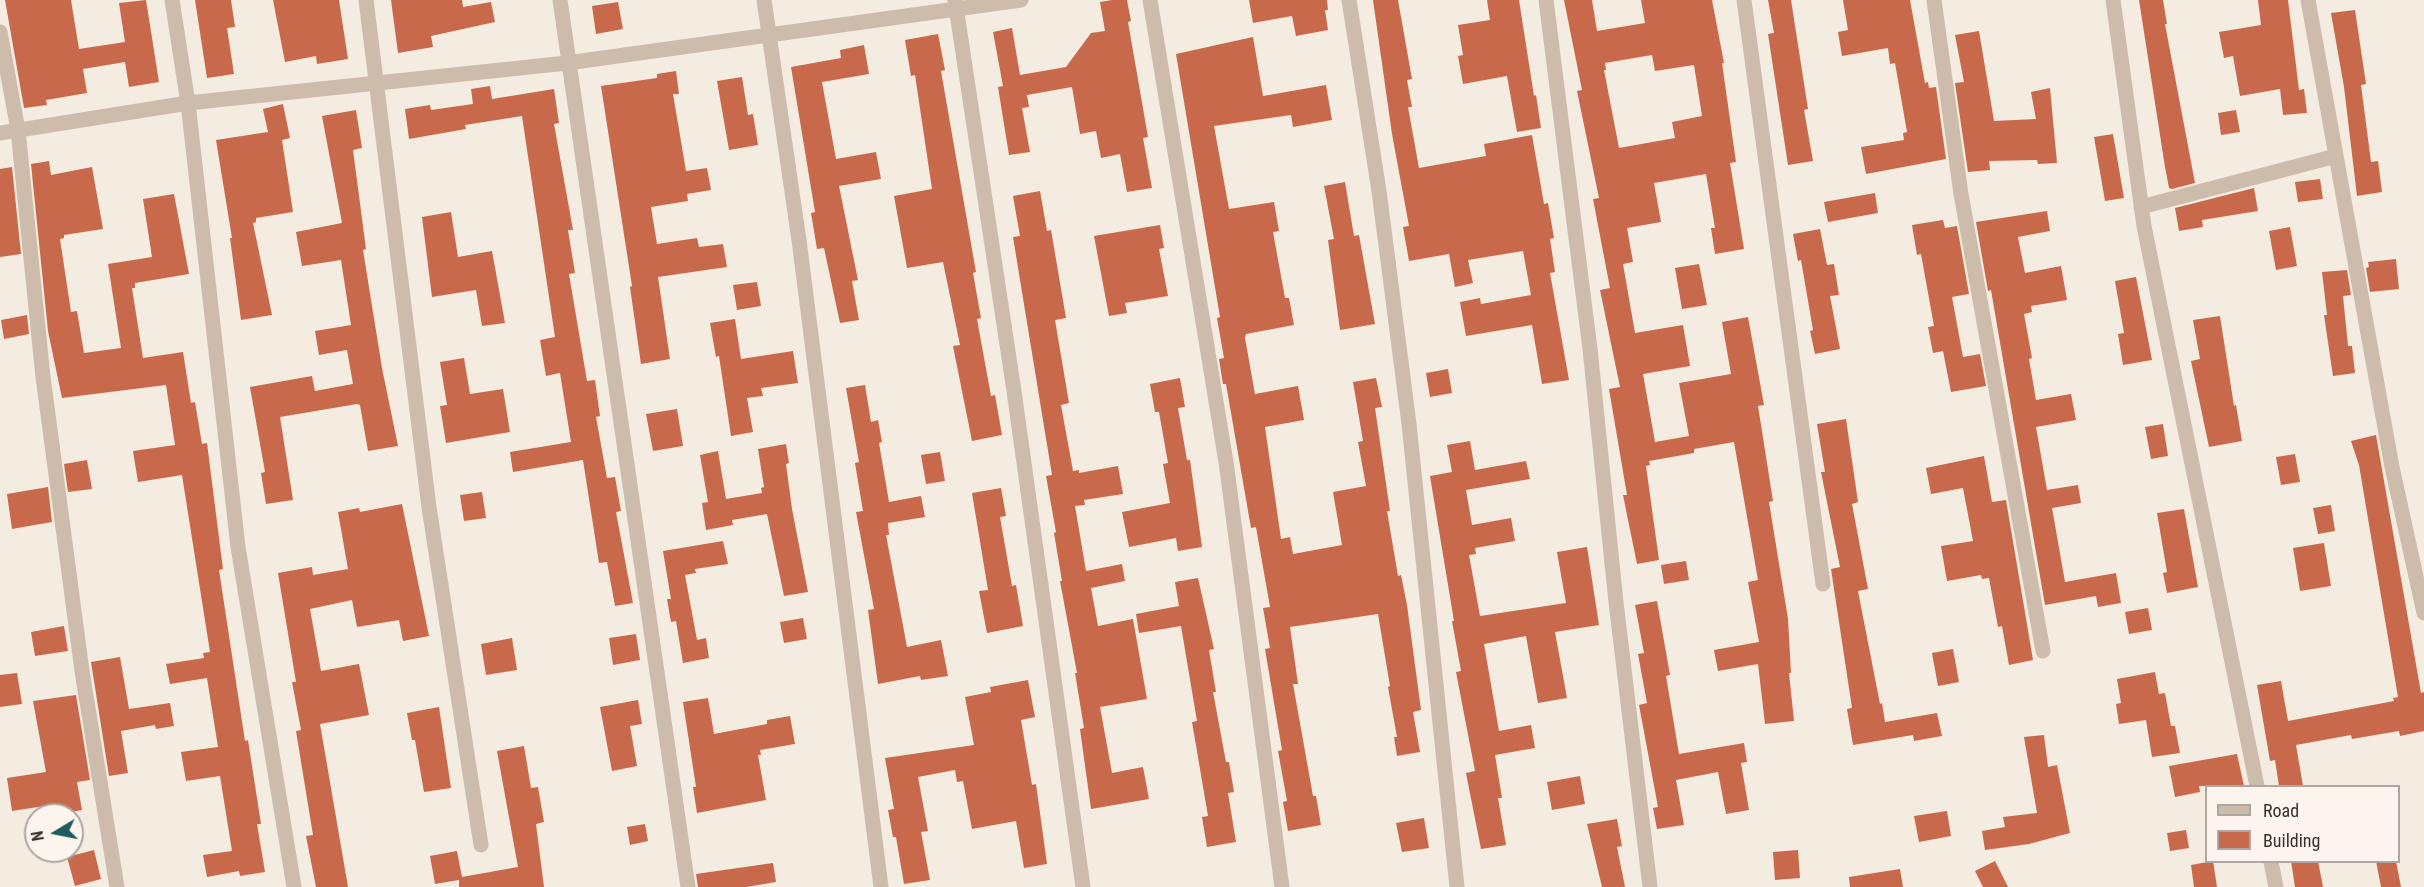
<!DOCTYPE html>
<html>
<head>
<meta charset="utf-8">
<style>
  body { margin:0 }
  #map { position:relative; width:2424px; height:887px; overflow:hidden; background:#f4ebe1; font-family:"Roboto Condensed",sans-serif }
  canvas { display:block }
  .legend { position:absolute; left:2205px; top:785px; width:195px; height:78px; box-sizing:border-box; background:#fbf5ee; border:2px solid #aea6a0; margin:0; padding:8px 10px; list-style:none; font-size:18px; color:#3b302b }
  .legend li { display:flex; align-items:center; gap:12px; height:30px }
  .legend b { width:30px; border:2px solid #aea6a0 }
  .north { position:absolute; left:24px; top:803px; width:60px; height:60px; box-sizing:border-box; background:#fbf5ee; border:2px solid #aea6a0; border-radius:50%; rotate:260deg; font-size:16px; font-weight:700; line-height:24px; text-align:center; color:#3b302b }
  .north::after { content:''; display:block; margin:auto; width:21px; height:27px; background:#1f5a5e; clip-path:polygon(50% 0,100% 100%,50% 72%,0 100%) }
</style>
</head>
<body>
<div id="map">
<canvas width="2424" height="887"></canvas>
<ul class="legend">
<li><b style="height:8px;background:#cdbbac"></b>Road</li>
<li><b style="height:16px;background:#c8694b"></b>Building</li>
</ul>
<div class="north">N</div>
</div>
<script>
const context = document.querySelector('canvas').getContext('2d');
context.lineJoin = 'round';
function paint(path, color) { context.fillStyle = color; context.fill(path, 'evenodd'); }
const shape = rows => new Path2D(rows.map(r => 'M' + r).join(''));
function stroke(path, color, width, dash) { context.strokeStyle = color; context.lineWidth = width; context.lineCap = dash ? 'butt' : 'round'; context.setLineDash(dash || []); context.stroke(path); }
paint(shape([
  [5,0,71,0,79,49,125,42,119,3,146,0,159,82,129,87,125,62,83,69,87,93,46,100,47,105,24,108],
  [195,0,231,0,235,27,227,28,234,74,207,78],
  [273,0,339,0,348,59,317,64,316,56,285,62],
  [391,0,462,0,463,7,491,2,495,22,431,36,433,47,398,53],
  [1112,0,1127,0,1131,21,1128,22,1148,137,1143,138,1152,188,1127,192,1120,154,1101,158,1096,131,1080,134,1072,87,1027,95,1029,107,1022,108,1030,152,1009,155,998,87,1003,86,993,32,1012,28,1020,75,1066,67,1091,33,1105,31,1100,2],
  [1249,0,1327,0,1328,10,1325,10,1328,30,1296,36,1292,16,1253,23],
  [1373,0,1398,0,1412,79,1407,80,1412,107,1408,107,1419,168,1486,156,1484,144,1532,135,1544,204,1548,203,1554,238,1550,239,1555,272,1550,273,1569,380,1542,384,1532,325,1466,336,1460,302,1480,298,1481,304,1531,295,1523,251,1468,260,1473,283,1455,287,1449,254,1409,261,1403,227,1409,226,1392,134],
  [1487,0,1519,0,1534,96,1536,95,1541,128,1517,132,1507,76,1463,84,1458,56,1463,55,1458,25,1490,20],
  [1564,0,1592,0,1597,31,1645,23,1641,0,1712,0,1724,63,1722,63,1736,162,1730,163,1744,249,1715,254,1711,228,1715,228,1706,174,1654,183,1661,222,1627,228,1633,262,1623,264,1635,333,1683,325,1690,366,1643,374,1655,442,1689,436,1679,383,1731,374,1722,322,1748,317,1764,405,1758,406,1773,501,1769,502,1788,619,1791,673,1789,673,1794,721,1765,724,1758,664,1718,671,1714,650,1759,642,1748,582,1758,580,1734,442,1694,449,1694,453,1649,461,1650,465,1646,466,1659,560,1637,564,1623,495,1627,495,1609,389,1620,387,1600,290,1610,288,1593,199,1599,198,1577,91,1582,90],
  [1652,55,1655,71,1694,65,1702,116,1672,122,1675,138,1619,148,1604,70,1606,70,1605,63],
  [1768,0,1791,0,1808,109,1804,110,1813,161,1788,165,1768,34,1774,33],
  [1843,0,1910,0,1925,83,1928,82,1929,88,1936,87,1946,159,1866,174,1861,147,1904,140,1903,133,1907,132,1895,63,1890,64,1888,48,1842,56,1838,32,1848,30],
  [2139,0,2163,0,2167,24,2165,24,2195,183,2172,189,2169,188,2165,167],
  [2258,0,2288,0,2299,90,2304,89,2307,113,2283,115,2280,89,2240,96,2233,56,2224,58,2219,32,2261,25],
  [618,2,623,29,596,34,592,6],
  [2355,10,2366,84,2361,85,2371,162,2378,161,2382,192,2357,196,2344,87,2331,13],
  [1979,31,1994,121,2036,119,2031,92,2050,88,2057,163,2038,164,2037,160,1989,161,1990,170,1968,172,1955,83,1964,82,1955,35],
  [938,34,945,70,941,71,976,272,973,273,981,318,977,319,991,396,995,395,1002,435,972,441,953,346,960,345,943,262,907,268,894,196,932,189,915,75,911,76,905,40],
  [1253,37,1263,96,1326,85,1332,120,1293,127,1291,115,1214,126,1229,209,1274,202,1279,231,1273,232,1285,298,1289,298,1294,325,1246,334,1245,338,1255,394,1298,386,1304,420,1265,427,1281,539,1290,537,1293,554,1342,545,1333,492,1366,486,1358,442,1363,441,1353,382,1376,378,1382,407,1375,408,1390,511,1387,511,1398,576,1401,575,1407,605,1421,710,1413,712,1420,752,1397,756,1394,737,1397,737,1388,687,1390,686,1378,614,1290,627,1298,684,1293,684,1313,796,1316,796,1321,825,1288,831,1283,802,1287,801,1278,751,1282,750,1265,649,1270,648,1263,608,1270,607,1256,527,1251,528,1226,384,1223,384,1219,359,1224,358,1217,318,1220,317,1176,54],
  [864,45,869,74,822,82,836,159,876,152,881,179,839,186,858,280,852,281,859,320,840,323,824,248,817,249,811,213,815,212,791,67,841,58,840,50],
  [676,71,679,94,673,94,686,171,707,168,711,190,687,194,688,201,651,207,657,244,697,238,699,247,723,244,727,267,658,277,670,359,641,364,630,287,632,286,601,86,657,78,657,74],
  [742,77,748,115,753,114,758,145,729,150,717,81],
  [490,86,492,99,554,89,559,123,554,124,573,230,568,230,575,273,569,274,587,381,595,380,600,416,596,417,607,478,615,477,621,511,616,512,633,603,615,606,607,562,599,563,583,460,513,472,510,452,571,442,560,373,546,376,540,340,555,337,522,116,465,125,466,129,409,139,405,109,430,105,431,110,473,104,471,89],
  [283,104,290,138,282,140,293,212,256,218,256,222,253,223,272,315,241,320,230,238,232,238,216,140,268,132,263,109],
  [356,110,362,148,353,150,366,249,363,250,382,368,398,446,368,451,360,405,357,404,280,417,293,500,266,504,261,473,265,472,250,387,312,376,315,391,353,384,347,350,319,355,315,331,351,325,341,260,302,266,296,232,342,223,322,116],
  [2236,110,2240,132,2221,135,2218,113],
  [2113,134,2124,198,2105,201,2094,137],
  [49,161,51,175,92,167,103,229,64,235,64,238,60,239,71,312,77,311,84,353,121,348,108,264,152,257,143,199,174,194,189,274,135,283,135,288,132,288,143,358,183,352,191,403,195,402,202,444,207,443,223,569,219,570,245,741,248,740,261,824,257,824,265,872,240,876,239,871,207,877,203,855,232,851,220,776,186,781,181,752,218,747,207,678,170,684,166,664,204,658,203,653,210,652,182,475,138,482,133,451,175,445,166,385,62,398,48,331,31,164],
  [12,167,21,254,0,257,0,169],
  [2320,179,2323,199,2298,202,2295,182],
  [1345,182,1354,236,1359,235,1375,324,1340,330,1328,240,1334,239,1324,186],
  [2254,188,2258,211,2202,220,2203,227,2179,231,2175,208],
  [1040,191,1047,231,1051,230,1066,318,1055,320,1069,403,1061,405,1073,471,1079,470,1079,473,1118,466,1123,494,1084,500,1085,505,1075,506,1086,571,1122,564,1125,581,1091,588,1098,626,1133,619,1147,699,1100,707,1112,773,1143,767,1149,799,1091,809,1080,729,1084,728,1075,673,1077,673,1060,581,1062,581,1054,533,1056,532,1046,476,1052,475,1013,237,1020,236,1013,196],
  [1875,193,1878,213,1828,222,1824,202],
  [2047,211,2050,231,2018,237,2025,273,2061,266,2067,300,2031,306,2032,312,2024,314,2032,358,2029,359,2036,400,2071,394,2076,420,2036,427,2047,490,2078,485,2081,503,2052,508,2065,582,2116,573,2121,603,2098,607,2096,596,2045,605,1991,290,1988,291,1976,222],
  [451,212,458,257,492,251,505,323,482,326,476,290,432,297,422,217],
  [1943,220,1945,228,1957,226,1969,294,1952,297,1963,357,1980,354,1986,386,1951,392,1943,351,1933,353,1928,327,1934,326,1921,254,1917,255,1912,225],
  [1160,225,1164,248,1159,249,1168,296,1125,303,1127,313,1109,316,1094,236],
  [2290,227,2297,266,2276,270,2269,231],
  [1820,229,1827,265,1834,264,1839,295,1830,296,1840,349,1815,354,1810,331,1813,330,1801,260,1798,261,1793,234],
  [2396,259,2399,289,2370,292,2366,268,2369,267,2368,262],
  [1699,264,1707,305,1682,309,1675,268],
  [2347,270,2351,295,2343,296,2348,346,2352,346,2355,373,2333,376,2324,315,2327,315,2322,272],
  [2136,277,2152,360,2123,365,2118,334,2124,333,2115,281],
  [757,282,761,306,737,310,733,285],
  [27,315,29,334,4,339,1,320],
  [2220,316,2234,406,2236,405,2242,441,2209,447,2191,361,2200,359,2193,320],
  [735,319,741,359,793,351,798,383,761,388,763,396,747,398,753,432,731,436,719,356,716,357,710,323],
  [464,358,470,394,503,389,510,432,446,443,440,406,447,405,440,362],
  [1448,369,1452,393,1430,397,1426,373],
  [1180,378,1185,407,1178,408,1187,460,1190,460,1202,547,1178,551,1176,538,1129,547,1122,512,1170,503,1163,464,1168,463,1159,412,1155,412,1150,384],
  [865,385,871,422,878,420,882,442,879,443,889,502,921,496,925,517,888,523,889,535,886,535,907,647,941,640,948,676,921,680,920,676,878,684,868,610,874,609,856,512,863,511,855,463,859,462,846,388],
  [677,409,683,446,653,451,646,414],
  [1846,419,1858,502,1852,504,1868,589,1858,591,1880,704,1882,703,1885,722,1937,713,1942,736,1914,741,1913,735,1853,745,1847,709,1852,708,1831,569,1840,567,1821,472,1825,472,1817,424],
  [2163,424,2168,456,2151,459,2145,427],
  [2376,435,2421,693,2424,692,2424,731,2400,736,2399,731,2352,739,2351,735,2296,745,2303,786,2279,786,2275,760,2270,761,2257,685,2281,681,2288,721,2394,701,2393,698,2398,697,2359,465,2351,441],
  [1470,441,1475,470,1526,461,1530,479,1466,490,1472,525,1511,518,1515,541,1475,548,1476,554,1469,555,1480,616,1566,603,1557,552,1587,547,1599,625,1555,632,1567,698,1538,703,1526,636,1484,644,1499,731,1531,725,1535,748,1495,755,1502,798,1498,798,1506,845,1481,849,1466,773,1475,771,1456,672,1461,671,1452,621,1454,621,1430,476,1452,472,1447,445],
  [786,444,789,463,786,464,792,509,808,592,784,596,767,514,732,520,733,525,706,530,702,503,708,502,700,455,718,451,726,499,762,493,761,488,764,487,758,449],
  [940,452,945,481,926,484,921,455],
  [2295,454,2300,482,2281,485,2276,457],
  [1984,456,1992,502,2006,500,2033,660,2009,665,2002,626,1998,627,1989,578,1982,579,1981,575,1947,581,1941,546,1973,541,1963,488,1931,494,1926,468],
  [87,460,92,489,68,492,64,464],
  [48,487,52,522,12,529,7,494],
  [1001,488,1006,516,1000,517,1012,586,1016,585,1023,626,987,633,979,591,988,590,972,493],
  [482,492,486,518,464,521,460,495],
  [402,504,429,636,403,641,399,620,357,627,352,600,310,609,321,671,359,664,369,715,320,724,348,887,316,887,306,836,313,835,296,731,301,730,292,682,296,682,278,573,312,567,313,575,348,569,338,512,359,508,360,512],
  [2331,505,2335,531,2318,534,2313,508],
  [2184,509,2198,587,2167,593,2163,573,2167,572,2157,513],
  [723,541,728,564,695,569,696,573,685,575,697,640,706,638,709,658,683,663,676,621,671,622,667,599,671,599,663,551],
  [2324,543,2331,586,2300,591,2293,548],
  [1686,561,1689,580,1664,584,1661,565],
  [1198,578,1214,649,1209,650,1216,692,1213,692,1226,762,1229,762,1234,792,1228,793,1236,842,1207,847,1202,817,1208,816,1192,722,1197,721,1181,626,1139,633,1136,614,1179,606,1175,582],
  [1657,601,1670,675,1666,676,1679,754,1744,743,1747,762,1741,763,1749,810,1726,814,1718,772,1676,780,1684,825,1657,829,1653,808,1658,807,1639,705,1647,703,1638,654,1644,653,1635,605],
  [2148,608,2152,630,2129,634,2125,612],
  [803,618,807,639,784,643,780,622],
  [64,626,68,651,35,656,31,632],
  [636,634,640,660,613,665,609,638],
  [512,638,517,670,486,675,481,644],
  [1953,649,1959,682,1938,686,1932,653],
  [120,657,129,709,170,703,174,726,156,729,155,725,121,731,128,773,109,776,91,662],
  [2155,672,2159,694,2165,693,2171,726,2175,726,2180,753,2152,757,2146,720,2119,724,2116,704,2121,703,2117,679],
  [17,673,22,704,0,707,0,675],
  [1028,680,1035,717,1021,720,1032,785,1036,784,1047,864,1024,868,1016,821,972,829,963,781,957,782,955,770,918,777,928,831,921,832,930,880,904,884,896,837,893,837,888,810,894,809,885,758,974,745,965,697,991,692,990,687],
  [76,695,90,780,77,782,82,810,59,814,57,804,12,811,7,778,46,772,33,701],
  [708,698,714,734,767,724,767,720,790,716,795,744,760,750,761,755,758,755,766,800,697,813,693,787,696,787,683,702],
  [638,700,642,724,630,726,637,766,612,771,600,707],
  [439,707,451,788,424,792,415,740,412,740,407,713],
  [2044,735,2048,767,2057,765,2070,833,2029,844,1985,850,1982,831,2005,827,2003,817,2037,813,2024,737],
  [524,746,531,788,538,787,544,822,536,824,544,887,459,887,459,880,435,884,430,856,457,851,462,877,518,867,497,751],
  [2237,754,2244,786,2199,786,2200,792,2175,797,2169,766],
  [1580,776,1585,804,1552,810,1547,782],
  [1947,811,1951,836,1919,842,1914,816],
  [1424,818,1429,848,1402,852,1396,823],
  [1617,819,1622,846,1617,847,1625,887,1602,887,1587,824],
  [645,824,648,841,630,845,627,827],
  [2186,830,2189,848,2170,851,2167,833],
  [94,850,101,879,75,886,67,857],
  [1798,850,1800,878,1775,880,1773,852],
  [1995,861,2008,887,1983,887,1975,871],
  [2213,861,2217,887,2194,887,2191,865],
  [2291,861,2318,861,2323,887,2295,887],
  [2376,861,2396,861,2401,887,2381,887],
  [773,863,776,882,746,887,698,887,696,874],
  [1900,869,1903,887,1850,887,1849,877]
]), '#c8694b');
stroke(shape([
  [172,0,188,103,238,547,294,887],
  [366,0,429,507,481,845],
  [560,0,688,887],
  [764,0,799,240,881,887],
  [955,0,1014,391,1083,887],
  [1150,0,1226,462,1282,887],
  [1349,0,1379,191,1409,424,1457,887],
  [1546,0,1590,349,1616,602,1650,887],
  [1744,0,1823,584],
  [1934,0,1961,194,2043,651],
  [2113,0,2144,226,2257,786],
  [2308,0,2392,467,2424,613],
  [0,32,18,130,43,377,82,671,117,887],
  [0,133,188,103,567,63,1021,0],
  [2141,207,2336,156],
  [2271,862,2276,887]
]), '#cdbbac', 15);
</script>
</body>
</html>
